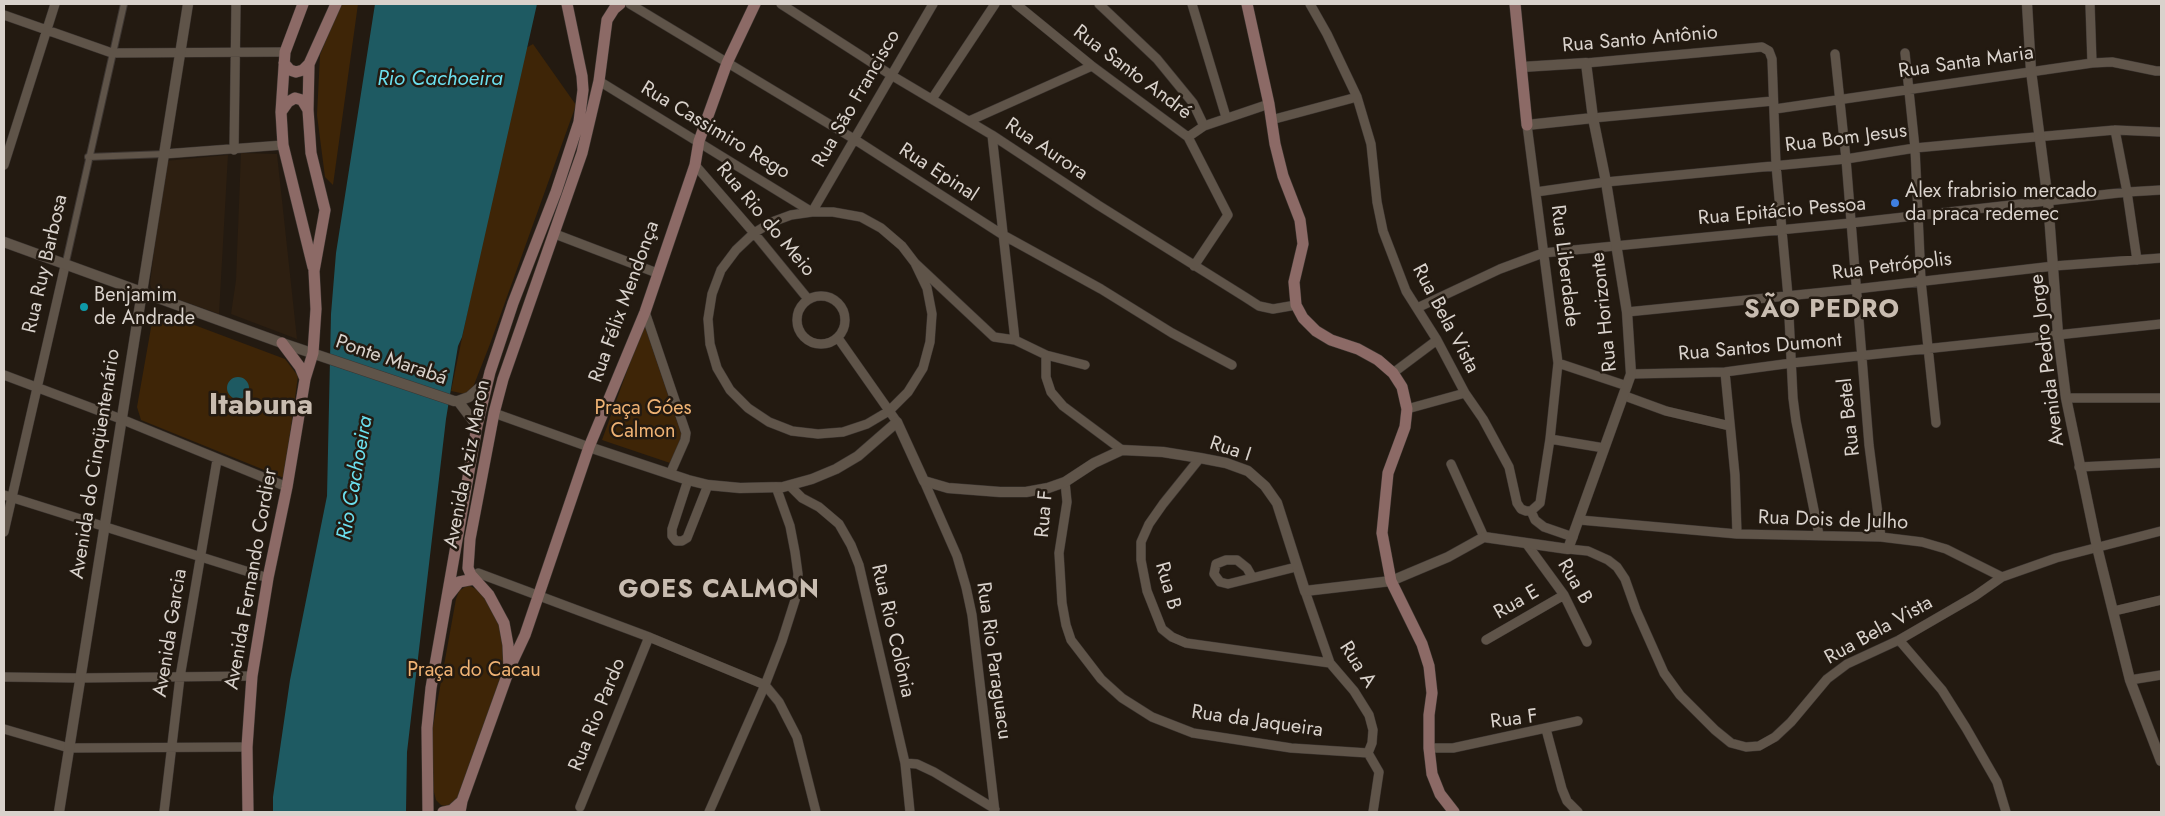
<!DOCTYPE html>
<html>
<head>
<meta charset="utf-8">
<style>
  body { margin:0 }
  #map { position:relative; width:2165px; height:816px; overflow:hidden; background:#231a11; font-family:Jost,sans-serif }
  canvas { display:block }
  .frame { position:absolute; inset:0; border:5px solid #d9d2cc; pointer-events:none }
</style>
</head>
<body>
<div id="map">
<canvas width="2165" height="816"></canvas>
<div class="frame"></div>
</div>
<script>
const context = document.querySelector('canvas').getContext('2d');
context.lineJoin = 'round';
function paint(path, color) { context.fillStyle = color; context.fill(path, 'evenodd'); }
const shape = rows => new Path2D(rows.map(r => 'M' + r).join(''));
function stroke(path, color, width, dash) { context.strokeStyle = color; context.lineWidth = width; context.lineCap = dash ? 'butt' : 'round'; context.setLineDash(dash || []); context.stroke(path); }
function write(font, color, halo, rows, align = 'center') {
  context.font = font + ' Jost,sans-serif'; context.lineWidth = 5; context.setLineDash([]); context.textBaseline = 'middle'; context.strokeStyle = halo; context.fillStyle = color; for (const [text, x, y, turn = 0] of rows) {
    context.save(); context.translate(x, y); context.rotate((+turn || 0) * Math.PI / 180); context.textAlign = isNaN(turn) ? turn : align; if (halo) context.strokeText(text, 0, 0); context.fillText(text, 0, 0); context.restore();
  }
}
paint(shape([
  [241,153,277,154,297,339,231,314,236,280],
  [228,155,219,314,152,290,150,284,165,161]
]), '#2d1f11');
paint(shape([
  [340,4,358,4,333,185,325,177,317,115,320,55],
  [533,44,576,105,490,344,470,395,451,391,479,256,526,48],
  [165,314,285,359,298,376,284,478,141,420,137,407,152,322],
  [644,324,684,442,676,465,602,440],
  [468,585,480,591,500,623,505,648,505,674,458,798,449,807,441,805,436,800,433,788,431,737,456,599,459,591]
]), '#3e2507');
paint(shape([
  [375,4,537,4,462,337,458,346,446,419,407,752,406,812,273,812,273,797,290,680,327,496,331,314,336,253],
  '227 388a11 11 0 1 1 22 0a11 11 0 1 1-22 0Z'
]), '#1e5a62');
const pedestrian = shape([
  [88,157,164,154],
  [65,266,124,4]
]);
const minor = shape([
  [630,4,854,139,1003,235,1101,289,1172,333,1232,365],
  [781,4,891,75,992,135,1098,205,1245,297,1259,306,1273,309,1296,305],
  [1016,4,1092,66,1188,137,1228,215,1194,266],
  [1099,4,1157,59,1193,103,1204,126],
  [1192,4,1226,117],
  [1310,4,1327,34,1357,97,1371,144,1377,202,1383,231,1406,291,1437,340,1465,393,1483,419,1509,467,1517,503,1521,509,1526,511,1531,511,1540,503,1550,439,1558,363,1527,125],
  [2090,4,2092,63],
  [4,15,112,53,285,52],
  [1905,53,1915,148,1921,281,1936,423],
  [1835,54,1846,159,1869,445,1881,537],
  [1586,63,1762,47,1769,51,1772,59,1776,165,1788,296,1793,398,1796,421,1819,535],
  [599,81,812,212],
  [932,99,995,4],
  [1775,109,2092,63,2112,62,2156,71,2161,71],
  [1593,118,1773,101],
  [1271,120,1357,97],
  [969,121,1092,66],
  [2115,130,2127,192,2137,260],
  [992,135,1015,340],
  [1188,137,1204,126,1269,104],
  [234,150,236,4],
  [164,154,283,145],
  [4,165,55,4],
  [695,165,754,233,808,299],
  [1536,192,1606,182,1846,159,1915,148,1990,141,2115,130,2161,132],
  [812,212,933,4],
  [555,234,657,273],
  [915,263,927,288,932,314,930,342,923,368,908,392,889,411,867,424,843,432,818,434,792,431,769,422,748,408,730,390,717,368,710,344,708,319,712,294,721,270,736,250,754,233,772,222,791,215,812,212,833,212,861,217,881,228,902,246,915,263,994,337,1015,340,1046,355,1085,365],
  '797 320a24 24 0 1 1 48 0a24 24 0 1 1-48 0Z',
  [1417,308,1500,269,1543,253,1851,223,2127,192,2161,190],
  [645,312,686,433,685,440,670,474],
  [1627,312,1856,289,2054,266,2161,258],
  [838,338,897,422],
  [1046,355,1046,377,1051,392,1063,406,1122,450],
  [1558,363,1627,386],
  [1725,372,1735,475,1737,534],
  [1393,373,1437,340],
  [1631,374,1725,372,1792,363,2161,324],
  [4,375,121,419,287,487],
  [1625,396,1666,411,1730,426],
  [2066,398,2161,398],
  [1407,409,1465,393],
  [494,413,589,447],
  [1550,439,1604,448],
  [1200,458,1163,504,1149,524,1141,542,1141,560,1147,591,1162,629,1172,637,1186,643,1330,663],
  [1451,464,1484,537],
  [2079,467,2161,463],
  [688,480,672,529,672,536,676,541,682,541,687,538,708,485],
  [924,481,957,556,966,587,972,615,995,812],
  [1065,482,1067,502,1059,553,1062,603,1066,625,1071,640,1101,679,1122,698,1152,717,1193,733,1291,748,1368,753],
  [790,486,802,498,819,507,839,524,851,545,859,565,905,763,910,812],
  [4,495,268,578],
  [1531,511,1535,520,1544,527,1573,537],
  [1580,520,1737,534,1881,537,1922,542,1946,549,2002,577],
  [4,532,65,266],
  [1526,543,1564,595,1587,642],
  [1568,549,1588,551,1608,560,1617,567,1625,579,1636,610,1664,673,1680,695,1715,730,1731,743,1746,747,1759,746,1775,737,1791,722,1827,679,1847,664,1899,640,1975,596,2002,577,2056,558,2161,531],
  [478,573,649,637,765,685,779,702,797,737,816,812],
  [1252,577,1247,568,1237,560,1226,560,1216,564,1214,574,1220,582,1228,584,1296,567],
  [1305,591,1330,663,1354,691,1369,715,1373,730,1372,743,1368,753],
  [2114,611,2161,600],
  [1486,640,1564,595],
  [1899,640,1942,690,1966,728,1997,782,2006,812],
  [4,677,79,678,252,676],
  [2130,680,2161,675],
  [4,729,69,748,247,747],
  [1546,729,1562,789,1567,801,1578,812],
  [1429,748,1453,748,1578,721],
  [1368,753,1379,772,1373,812],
  [905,763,917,764,934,772,995,809],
  [580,807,649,637],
  [164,812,180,677,217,460],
  [709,812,765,685,782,641,796,597,798,574,795,552,790,526,776,487]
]);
const tertiary = shape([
  [2027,4,2031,71,2048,201,2058,334,2066,398,2097,547,2130,680,2161,761],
  [1527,125,1593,118],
  [4,242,282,343,454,401,458,401,469,397,487,381],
  [458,401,477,426],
  [589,447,688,480,708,485,740,488,783,487,812,479,836,469,858,456,897,422,924,481,948,488,1000,492,1026,492,1048,488,1065,482,1094,463,1122,450,1163,452,1200,458,1226,463,1248,471,1265,486,1277,503,1305,591,1391,581,1448,557,1484,537,1568,549,1631,374,1627,312,1606,182,1593,118,1586,63,1522,67],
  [59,812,188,4]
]);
const secondary = shape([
  [303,4,285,52,281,112,283,145,313,267],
  [1247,4,1269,104,1275,144,1283,176,1300,220,1303,244,1294,282,1296,305,1303,318,1316,331,1331,340,1358,349,1378,360,1393,373,1402,387,1407,409,1405,427,1388,473,1382,533,1391,581,1422,644,1429,666,1432,693,1429,715,1429,748,1432,774,1440,794,1454,812],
  [1515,4,1527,125],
  [284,63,290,70,296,72,303,70,309,64],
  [281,112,288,102,295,98,302,100,308,110],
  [282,343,300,367,305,379],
  [448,596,459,582,474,579],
  [510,667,525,635,589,447,645,312,695,165,699,141,727,63,755,4],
  [248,812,247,747,252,676,268,578,287,487,305,379,313,353,316,309,314,271,325,210,311,153,308,110,309,64,336,4],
  [428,812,427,728,431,688,477,426,490,372,513,303,556,192,579,122,583,90,582,76,567,4],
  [443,812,452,810,462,801],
  [460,812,462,801,509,670,508,645,504,623,489,595,471,575,468,568,470,539,494,413,503,379,582,153,599,81,607,20,614,9,620,4]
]);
stroke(pedestrian, '#3d3632', 8);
stroke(minor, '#3d3632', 10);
stroke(tertiary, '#3d3632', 11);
stroke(secondary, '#3d3632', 12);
stroke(pedestrian, '#5f5449', 6);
stroke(minor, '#5f5449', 9);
stroke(tertiary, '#5f5449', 10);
stroke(secondary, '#8c6a66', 11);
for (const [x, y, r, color] of [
  [1895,203,5,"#3f7fe0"],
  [84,307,5,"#0f9aa8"]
]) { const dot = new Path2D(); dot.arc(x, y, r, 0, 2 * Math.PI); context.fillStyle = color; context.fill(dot); stroke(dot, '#231a11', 2); }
write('20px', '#d9d2cc', '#231a11', [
  ["Rua Santo Antônio",1640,40,-5],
  ["Rua Santa Maria",1966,63,-8],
  ["Rua Santo André",1132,73,37],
  ["Rua São Francisco",857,99,-60],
  ["Rua Cassimiro Rego",715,131,31],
  ["Rua Bom Jesus",1846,139,-7],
  ["Rua Aurora",1046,150,34],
  ["Rua Epinal",938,173,33],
  ["Rua Epitácio Pessoa",1782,212,-5],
  ["Rua Rio do Meio",765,220,50],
  ["Rua Ruy Barbosa",46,264,-77],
  ["Rua Liberdade",1564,266,83],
  ["Rua Petrópolis",1892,267,-7],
  ["Rua Félix Mendonça",625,302,-70],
  ["Rua Horizonte",1605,312,-96],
  ["Rua Bela Vista",1445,319,62],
  ["Rua Santos Dumont",1760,348,-5],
  ["Avenida Pedro Jorge",2048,360,-97],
  ["Ponte Marabá",391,361,19],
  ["Rua Betel",1850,417,-96],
  ["Rua I",1230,450,18],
  ["Avenida do Cinqüentenário",96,464,-81],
  ["Avenida Aziz Maron",468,464,-79],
  ["Rua F",1045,514,-85],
  ["Rua Dois de Julho",1833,521,2],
  ["Avenida Fernando Cordier",252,579,-80],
  ["Rua B",1574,582,59],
  ["Rua B",1167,586,74],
  ["Rua E",1517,603,-30],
  ["Rua Rio Colônia",892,631,77],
  ["Rua Bela Vista",1879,631,-29],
  ["Avenida Garcia",171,633,-81],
  ["Rua Rio Paraguacu",993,661,82],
  ["Rua A",1357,665,57],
  ["Rua Rio Pardo",598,715,-68],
  ["Rua F",1514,720,-7],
  ["Rua da Jaqueira",1257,722,8]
]);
write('20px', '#d9d2cc', '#231a11', [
  ["Alex frabrisio mercado",1905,192],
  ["da praca redemec",1905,215],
  ["Benjamim",94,296],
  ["de Andrade",94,319]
], 'left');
write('20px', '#f0b374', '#231a11', [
  ["Praça Góes",643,409],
  ["Calmon",643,432],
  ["Praça do Cacau",474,671]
]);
write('italic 21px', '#6bdfee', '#231a11', [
  ["Rio Cachoeira",440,80],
  ["Rio Cachoeira",356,478,-80]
]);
context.letterSpacing = '1px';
write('bold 25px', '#c8bcb0', '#231a11', [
  ["SÃO PEDRO",1822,311],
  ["GOES CALMON",719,591]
]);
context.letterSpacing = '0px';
write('bold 30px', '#c8bcb0', '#231a11', [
  ["Itabuna",261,407]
]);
</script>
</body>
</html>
